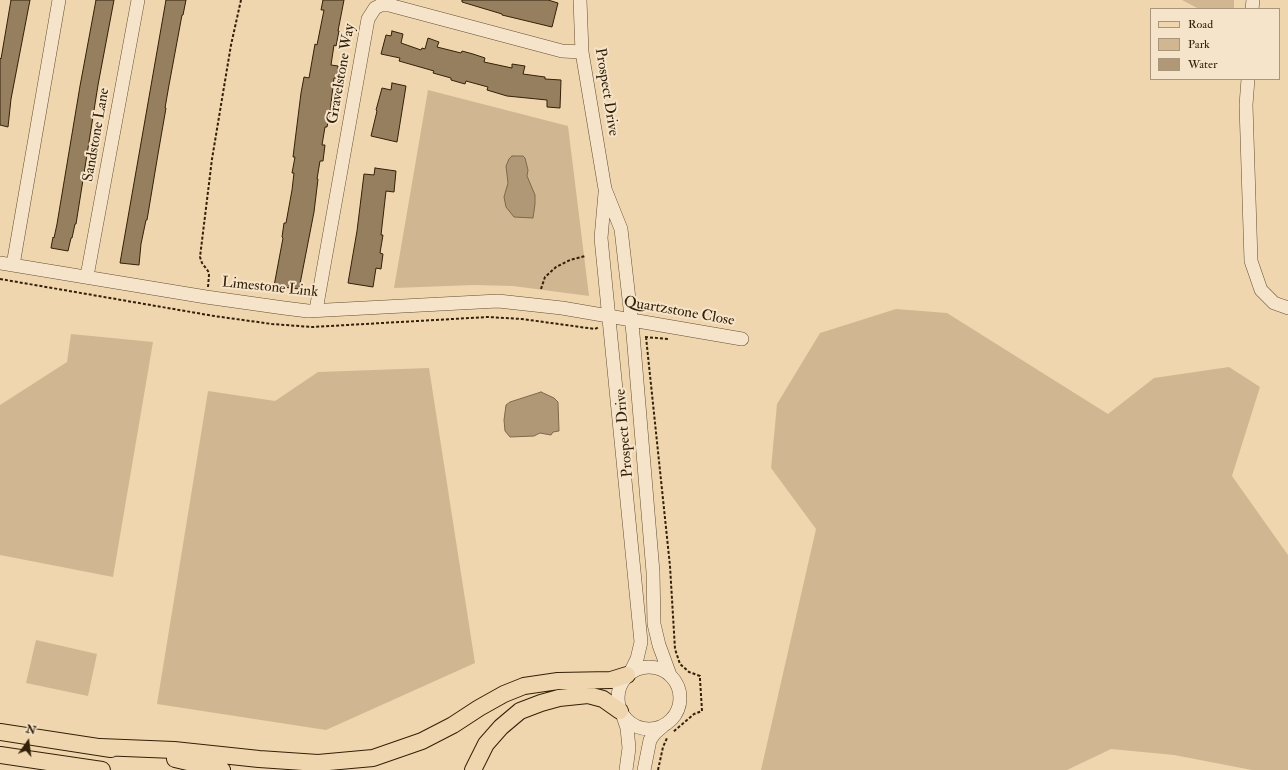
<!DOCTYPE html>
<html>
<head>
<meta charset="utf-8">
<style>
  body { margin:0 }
  #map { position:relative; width:1288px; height:770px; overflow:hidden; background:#f0d6ae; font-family:"IM FELL Double Pica",serif }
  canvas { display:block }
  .legend { position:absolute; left:1150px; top:8px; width:130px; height:72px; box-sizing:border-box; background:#f5e4ca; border:1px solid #a7967c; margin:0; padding:5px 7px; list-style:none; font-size:12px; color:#332008 }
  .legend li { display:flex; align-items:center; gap:8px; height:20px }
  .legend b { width:20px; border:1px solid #a7967c }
  .north { position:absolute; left:8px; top:722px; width:40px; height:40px; -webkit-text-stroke:3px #f5e4ca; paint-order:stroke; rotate:14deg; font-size:11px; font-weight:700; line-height:16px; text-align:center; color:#332008 }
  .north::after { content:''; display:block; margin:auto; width:14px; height:18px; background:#332008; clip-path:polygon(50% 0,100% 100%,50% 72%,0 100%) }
</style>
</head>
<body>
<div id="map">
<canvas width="1288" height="770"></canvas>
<ul class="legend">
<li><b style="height:5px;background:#f0d6ae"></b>Road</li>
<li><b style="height:11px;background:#d0b792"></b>Park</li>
<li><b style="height:11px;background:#b09876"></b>Water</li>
</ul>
<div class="north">N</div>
</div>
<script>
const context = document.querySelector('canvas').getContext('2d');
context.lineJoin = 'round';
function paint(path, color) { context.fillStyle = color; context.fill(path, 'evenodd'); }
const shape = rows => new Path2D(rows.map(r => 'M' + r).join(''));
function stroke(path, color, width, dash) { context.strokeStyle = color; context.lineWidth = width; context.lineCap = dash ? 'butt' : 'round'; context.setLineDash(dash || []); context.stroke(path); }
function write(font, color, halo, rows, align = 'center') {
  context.font = font + ' "IM FELL Double Pica",serif'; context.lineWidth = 4; context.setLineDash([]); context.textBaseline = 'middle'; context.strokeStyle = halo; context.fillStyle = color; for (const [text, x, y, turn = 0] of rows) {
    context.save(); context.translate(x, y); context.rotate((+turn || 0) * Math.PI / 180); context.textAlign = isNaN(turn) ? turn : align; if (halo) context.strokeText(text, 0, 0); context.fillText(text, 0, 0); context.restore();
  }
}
paint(shape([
  [1182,0,1234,0,1234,9,1199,9],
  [428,90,568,126,589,296,513,286,474,285,394,288],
  [896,309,947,313,1108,414,1154,378,1229,367,1260,387,1232,476,1288,555,1288,770,1252,770,1174,755,1111,749,1067,770,761,770,816,529,771,468,777,404,820,333],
  [71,334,153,342,113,577,0,555,0,405,67,362],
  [429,368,475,663,326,730,157,704,208,391,275,401,318,372],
  [36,640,97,654,88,696,26,683]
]), '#d0b792');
const water = shape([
  [512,156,523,156,525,158,528,170,527,176,535,195,535,204,533,218,514,217,506,207,504,197,508,183,506,166,509,159,512,156],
  [541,392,554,398,558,402,559,431,553,432,551,435,540,433,534,436,510,437,505,431,504,420,506,405,510,402,541,392]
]);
paint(water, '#b09876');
stroke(water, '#7e684a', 1);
const building = shape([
  [11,0,30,0,11,99,8,127,0,125,0,58,1,59,11,0],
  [96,0,114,0,98,85,76,224,75,224,72,238,71,238,68,251,51,248,53,237,54,238,57,224,80,86,96,0],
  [166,0,186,0,183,15,182,15,169,85,165,108,166,108,158,154,147,220,146,220,141,244,139,265,120,263,166,0],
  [323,0,344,0,338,31,339,31,336,46,334,45,331,65,338,66,337,78,334,78,330,112,327,127,325,127,322,145,325,145,323,161,320,161,317,179,318,179,314,212,299,289,274,286,283,238,282,237,284,223,286,223,292,190,294,173,292,173,295,157,293,157,301,93,304,77,309,78,315,44,317,45,324,10,321,10,323,0],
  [462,0,548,0,558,3,552,27,502,15,502,14,462,2,462,0],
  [392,31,403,34,401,43,421,50,422,48,425,49,428,38,439,42,437,47,461,53,462,51,473,54,485,58,484,62,512,68,512,64,525,66,523,74,545,77,545,79,561,80,560,108,547,107,547,100,507,96,487,90,488,87,466,81,465,84,451,80,451,78,433,73,434,71,399,61,400,58,381,54,386,35,391,36,392,31],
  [392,83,406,86,397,142,371,136,377,111,376,110,382,88,391,90,392,83],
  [375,168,396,171,394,192,386,191,381,235,383,235,380,253,383,254,381,269,376,268,373,287,348,283,357,231,364,174,374,175,375,168]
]);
paint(building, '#957f5e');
stroke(building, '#332008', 1);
const minor = shape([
  [580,0,582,52,605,189,621,229,633,334,653,572,654,624,659,645,670,675],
  [1252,9,1253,0],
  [1248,79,1246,105,1251,261,1261,290,1274,303,1288,308],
  [605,193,601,238,641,642,637,659,630,673],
  [0,263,206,297,284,308,308,311,498,301,562,308,742,339],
  [13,265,59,0],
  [87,276,138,0],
  [316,310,368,19,375,8,381,5,389,5,562,51,582,52],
  '618 698a31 31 0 1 1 62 0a31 31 0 1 1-62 0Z',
  [623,716,627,728,629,748,626,770],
  [644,770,650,740,655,733,663,726]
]);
const major = shape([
  [0,732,111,749],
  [100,747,174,750,259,759,318,763,373,758,422,741,453,725,479,708,504,694,524,686,558,681,611,680,627,675],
  [0,755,102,770],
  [175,759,222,770],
  [473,770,486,744,501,727,520,711,541,703,559,698,588,695,603,699,620,711]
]);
stroke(minor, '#624e32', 14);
stroke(major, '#332008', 18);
stroke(shape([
  [0,279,214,316,272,324,312,327,488,317,522,319,595,329,599,327],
  [208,287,209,275,208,271,202,263,200,257,212,159,231,45,241,0],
  [541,289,545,277,556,267,570,260,585,256],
  [645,337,668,339],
  [646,337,670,566,675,649,680,664,689,672,700,676,700,679,702,711,694,714,673,732],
  [658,770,663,747,667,738]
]), '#332008', 2, [3, 2]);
stroke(minor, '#f5e4ca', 13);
stroke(major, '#f0d6ae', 16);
write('15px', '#332008', '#f5e4ca', [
  ["Gravelstone Way",342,74,-80],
  ["Prospect Drive",606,92,81],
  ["Sandstone Lane",97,135,-80],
  ["Limestone Link",270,288,6],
  ["Quartzstone Close",679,312,10],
  ["Prospect Drive",625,433,-95]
]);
</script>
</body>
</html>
